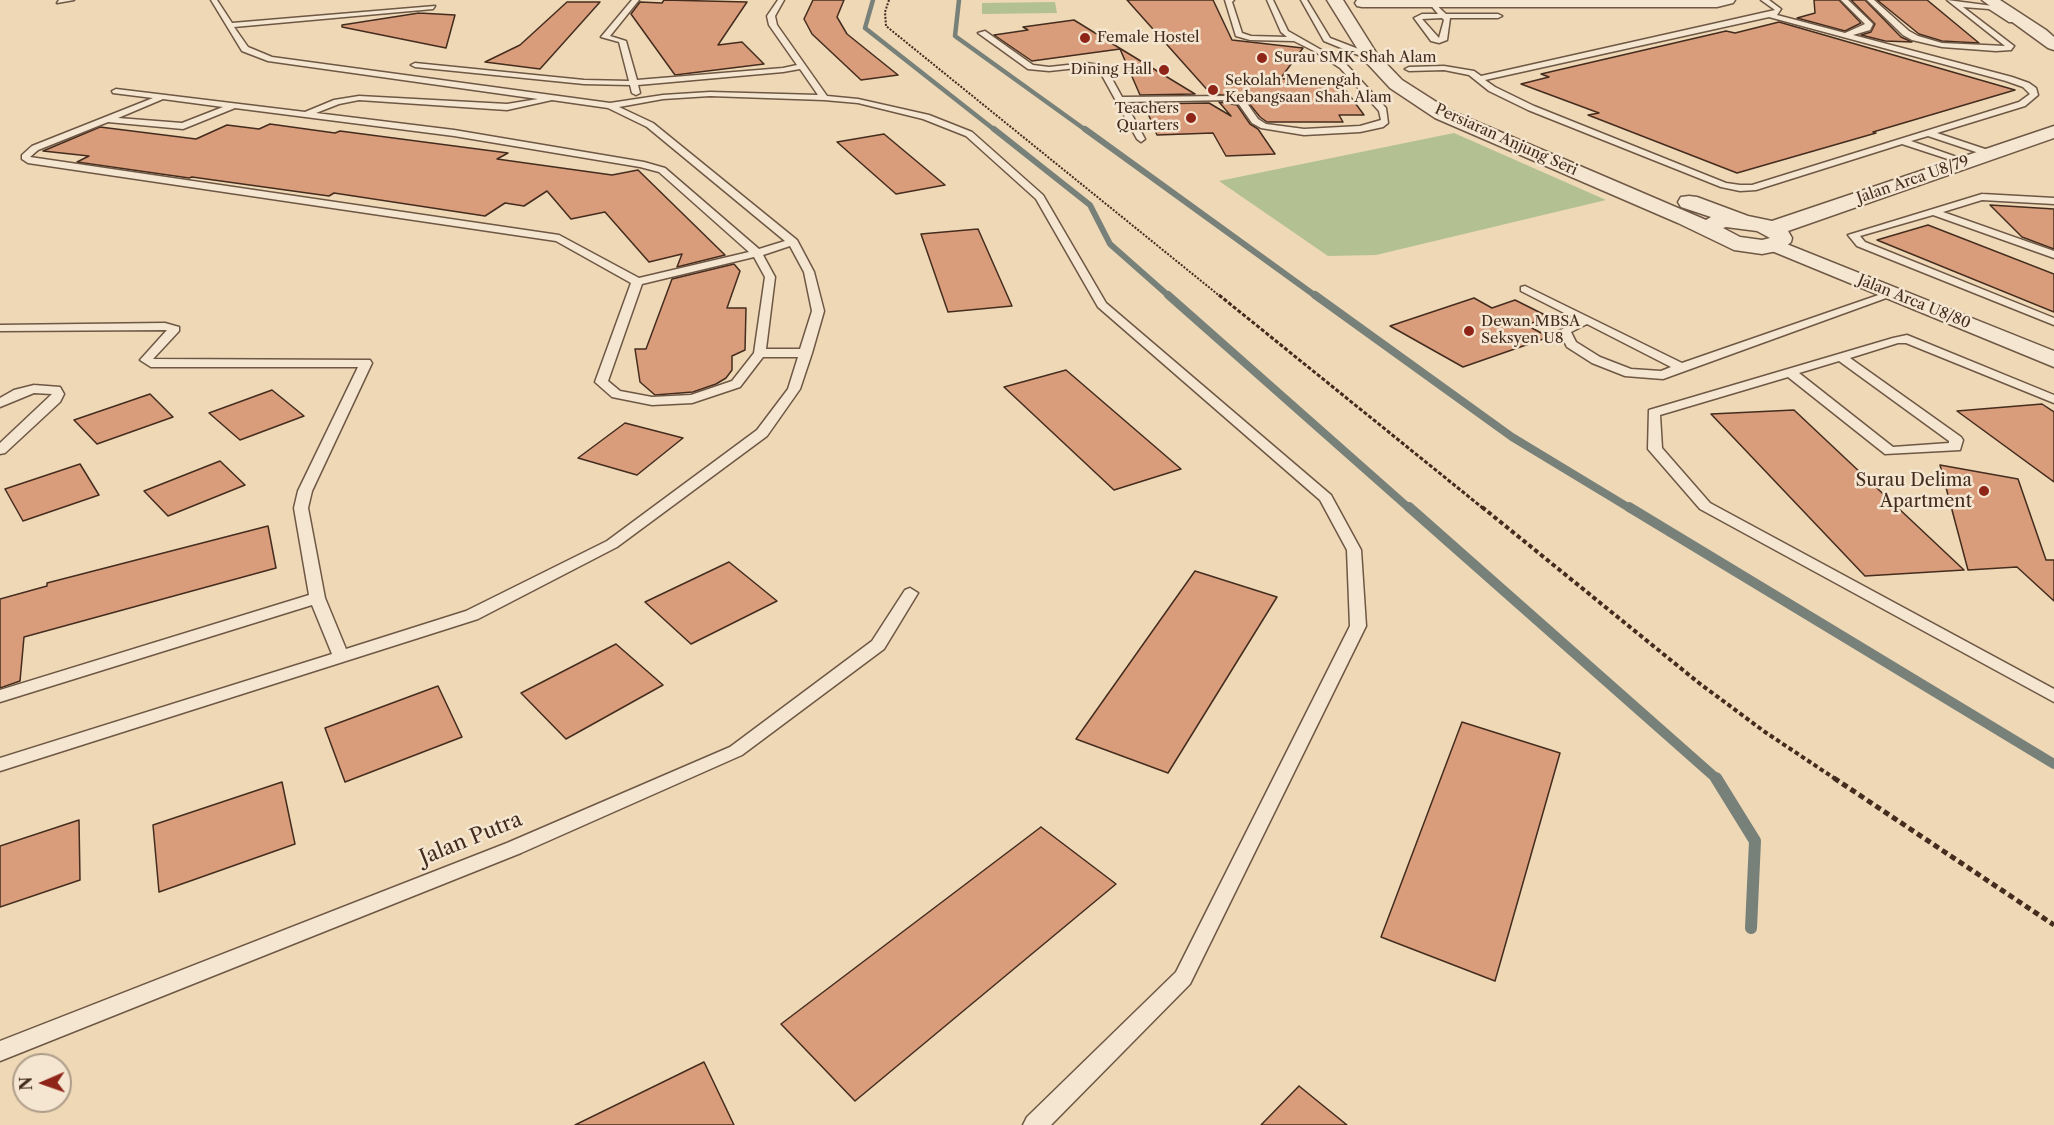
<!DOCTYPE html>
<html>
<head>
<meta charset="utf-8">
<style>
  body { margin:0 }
  #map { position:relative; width:2054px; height:1125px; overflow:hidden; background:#eed8b6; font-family:"Libre Caslon Text",serif }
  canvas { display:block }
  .north { position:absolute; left:12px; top:1053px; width:60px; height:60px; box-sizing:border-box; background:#f4e6d0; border:2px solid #ae9c89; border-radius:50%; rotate:268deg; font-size:16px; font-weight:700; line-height:24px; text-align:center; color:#442c1e }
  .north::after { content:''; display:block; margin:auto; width:21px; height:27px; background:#8f2418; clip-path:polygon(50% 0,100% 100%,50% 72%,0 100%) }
</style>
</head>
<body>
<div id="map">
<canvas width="2054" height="1125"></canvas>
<div class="north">N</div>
</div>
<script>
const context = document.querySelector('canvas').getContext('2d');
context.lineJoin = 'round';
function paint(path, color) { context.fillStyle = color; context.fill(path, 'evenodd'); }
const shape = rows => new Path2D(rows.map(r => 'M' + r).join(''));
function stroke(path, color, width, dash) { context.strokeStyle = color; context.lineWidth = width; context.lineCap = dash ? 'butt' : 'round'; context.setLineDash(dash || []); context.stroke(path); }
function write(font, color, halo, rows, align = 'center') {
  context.font = font + ' "Libre Caslon Text",serif'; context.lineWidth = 5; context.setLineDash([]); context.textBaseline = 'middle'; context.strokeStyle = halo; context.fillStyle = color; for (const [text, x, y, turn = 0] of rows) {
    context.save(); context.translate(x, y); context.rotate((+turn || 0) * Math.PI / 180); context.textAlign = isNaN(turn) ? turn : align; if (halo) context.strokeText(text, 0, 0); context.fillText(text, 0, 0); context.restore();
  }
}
paint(shape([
  [1055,2,1057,13,982,14,982,3],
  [1454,133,1606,200,1376,255,1328,256,1219,181]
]), '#b3c092');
stroke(shape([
  [873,0,865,28,996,131],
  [959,0,955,36,1087,131]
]), '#788179', 4.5);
stroke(shape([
  [994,129,1090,205,1110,244,1170,297],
  [1085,129,1317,297]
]), '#788179', 6);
stroke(shape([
  [1168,295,1410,509],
  [1315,295,1512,437,1631,509]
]), '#788179', 8);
stroke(shape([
  [1409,507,1718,780],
  [1629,507,2054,764]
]), '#788179', 10);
stroke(shape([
  [1716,778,1755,841,1751,928]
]), '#788179', 12);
const building = shape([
  [664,0,747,2,718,45,742,42,764,64,675,75,631,14,640,2,662,3,664,0],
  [813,0,844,0,837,17,847,34,898,75,861,80,812,34,804,19,813,0],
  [1127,0,1213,0,1232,40,1303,48,1280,79,1336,77,1364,115,1339,115,1343,122,1267,122,1260,117,1244,97,1211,94,1127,0],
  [1814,0,1839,0,1861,23,1845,31,1797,18,1815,13,1814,0],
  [1851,0,1865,0,1901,37,1912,42,1885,41,1861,35,1871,32,1875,24,1851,0],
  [1877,0,1927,0,1979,43,1942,41,1919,34,1877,0],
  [567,2,600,2,540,69,485,62,520,45,567,2],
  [419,13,455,15,446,48,342,27,342,25,419,13],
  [1074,20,1121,49,1195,94,1140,95,1120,49,1032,61,994,35,1028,30,1023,27,1074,20],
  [1779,22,2015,90,1873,132,1876,133,1737,173,1588,115,1599,113,1521,84,1549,77,1541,74,1726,31,1735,33,1779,22],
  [1219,102,1237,105,1250,124,1258,129,1275,154,1226,156,1213,133,1157,135,1144,104,1209,103,1231,116,1219,102],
  [270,124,335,133,340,131,508,153,497,159,612,175,638,170,725,255,677,267,682,254,649,262,605,212,571,219,547,191,524,206,505,203,485,216,334,193,329,196,192,177,189,178,77,162,89,156,43,151,100,127,196,139,227,125,259,129,270,124],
  [884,134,945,185,896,194,837,142,884,134],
  [1990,205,2054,209,2054,249,2022,237,1990,205],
  [1928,225,2054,274,2054,312,1877,240,1928,225],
  [978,229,1012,306,948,312,921,234,978,229],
  [734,264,740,271,727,308,746,308,745,350,732,356,732,370,726,378,716,384,693,392,655,395,640,382,635,349,646,349,672,279,734,264],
  [1474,298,1492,308,1515,300,1549,317,1526,325,1549,337,1463,367,1390,326,1474,298],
  [1066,370,1181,469,1114,490,1004,387,1066,370],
  [272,390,304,416,240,440,209,413,272,390],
  [150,394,173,417,97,444,74,420,150,394],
  [2042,404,2054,412,2054,482,1957,411,2042,404],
  [1794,410,1964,570,1865,576,1711,414,1794,410],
  [625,423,683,438,637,475,578,458,625,423],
  [220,461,245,485,168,516,144,491,220,461],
  [80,464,99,495,23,521,5,489,80,464],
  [1940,465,2018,479,2046,560,2054,560,2054,601,2017,567,1968,570,1940,465],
  [268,526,276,568,24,637,20,681,0,688,0,599,47,586,47,583,268,526],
  [729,562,777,601,691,644,645,602,729,562],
  [1195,571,1277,597,1168,773,1076,739,1195,571],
  [616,644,663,685,566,739,521,693,616,644],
  [438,686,462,737,345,782,325,728,438,686],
  [1462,722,1560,753,1495,981,1381,937,1462,722],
  [282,782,295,844,159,892,153,825,282,782],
  [79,820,80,880,0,907,0,846,79,820],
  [1041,827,1116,884,855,1101,781,1024,1041,827],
  [704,1062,734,1125,575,1125,704,1062],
  [1299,1086,1347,1125,1261,1125,1299,1086]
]);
paint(building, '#d99d7b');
stroke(building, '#442c1e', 1.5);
const service = shape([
  [59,0,74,0,57,3,59,0],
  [211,0,217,0,232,23,435,6,433,9,234,27,248,47,272,57,610,103,663,95,710,92,818,95,800,69,783,72,638,85,640,93,636,95,632,93,630,85,584,84,415,67,411,65,415,63,584,80,629,81,619,42,601,37,632,0,639,0,610,36,626,41,637,80,783,68,797,65,769,25,767,16,778,0,784,0,775,16,777,25,827,96,858,99,929,115,972,132,1043,195,1106,303,1331,495,1361,550,1366,626,1190,984,1051,1125,1023,1125,1027,1117,1176,972,1350,626,1347,550,1320,500,1098,307,1036,199,966,136,923,119,858,103,824,100,710,96,663,99,619,107,653,123,797,240,814,272,824,311,812,353,800,389,767,436,617,547,478,619,0,771,0,758,332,654,312,605,0,702,0,690,309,595,294,508,298,491,358,367,151,367,140,360,167,330,0,331,0,325,165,323,179,327,179,331,153,359,370,360,372,363,312,491,308,508,325,598,346,649,466,611,607,541,757,430,788,389,798,357,763,357,740,387,692,403,652,405,612,397,595,382,631,283,556,241,28,163,22,159,22,155,32,146,153,98,113,93,112,91,116,89,305,112,334,100,359,96,507,104,538,99,268,61,242,51,211,0],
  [163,99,223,107,182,123,118,118,163,99],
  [359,100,507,110,552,100,608,108,647,127,785,241,759,249,665,168,644,162,454,130,316,113,339,104,359,100],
  [235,108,454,136,640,167,659,172,749,252,639,278,559,235,30,157,38,150,108,122,183,129,235,108],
  [790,246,804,272,812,311,800,349,766,349,775,277,763,255,790,246],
  [754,257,765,277,754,353,732,381,691,395,652,397,620,391,608,381,642,284,754,257],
  [1225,0,1234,0,1232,2,1242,33,1251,36,1287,37,1281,32,1267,0,1273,0,1288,31,1346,64,1386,108,1388,123,1383,127,1360,132,1304,135,1261,128,1252,123,1238,103,1229,100,1125,102,1145,139,1141,142,1137,139,1099,70,1086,67,1049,71,1028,69,978,33,985,31,1033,65,1049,67,1086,63,1105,66,1122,97,1229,96,1244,99,1258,119,1266,124,1304,129,1360,126,1381,120,1379,111,1340,68,1314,51,1294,41,1250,40,1236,36,1225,0],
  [1301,0,1307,0,1330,38,1374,55,1374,59,1368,59,1324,41,1301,0],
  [1761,0,1769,0,1781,9,1777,15,1845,33,1865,24,1841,0,1848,0,1873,24,1870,30,1853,35,2012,77,2029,83,2036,88,2038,95,2025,106,1937,133,1994,152,1994,156,1988,156,1928,136,1911,141,1971,162,1963,164,1902,144,1756,190,1740,191,1721,187,1528,110,1489,91,1469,75,1444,70,1409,71,1405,69,1409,67,1444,66,1474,71,1481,76,1775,10,1761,0],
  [1769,17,2006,81,2023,87,2030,94,2019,102,1752,185,1740,185,1726,183,1534,106,1495,87,1485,80,1769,17],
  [1867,0,1874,0,1909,31,1918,36,1942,43,2005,46,1947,0,1993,6,2015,18,2015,22,2009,22,1989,9,1963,7,2014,46,2011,50,1996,51,1942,47,1912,40,1903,35,1867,0],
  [1432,1,1446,14,1498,14,1502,16,1498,18,1450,18,1447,40,1439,43,1431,41,1414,18,1422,14,1438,14,1429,3,1432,1],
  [1442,18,1444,20,1439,38,1422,19,1442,18],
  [1982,194,2054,198,2054,204,1982,200,1943,212,2054,251,2054,258,1933,215,1860,236,1865,242,2054,318,2054,325,1857,246,1848,235,1982,194],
  [1525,286,1682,363,1890,291,1894,290,1900,293,1663,379,1625,376,1592,363,1567,347,1559,331,1578,320,1521,291,1521,287,1525,286],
  [1587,324,1671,367,1661,371,1631,369,1600,357,1576,342,1571,332,1587,324],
  [1907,335,2054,395,2054,403,1906,343,1898,343,1850,358,1961,437,1963,440,1960,450,1885,454,1788,377,1660,415,1662,448,1710,503,2054,689,2054,702,1700,509,1648,449,1649,410,1893,338,1907,335],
  [1839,361,1949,441,1949,443,1893,447,1799,373,1839,361],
  [34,385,60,387,64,394,60,402,5,453,0,454,0,443,52,394,34,393,0,407,0,398,14,390,34,385],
  [910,588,918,593,884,649,742,755,521,853,0,1061,0,1041,507,843,730,747,872,641,905,590,910,588]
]);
const minor = shape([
  [1357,0,1735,0,1733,3,1717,7,1362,7,1357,6,1355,3,1357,0],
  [1774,239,2054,351,2054,367,1767,249,1764,245,1767,241,1774,239]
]);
const tertiary = shape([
  [1327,0,1343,0,1377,54,1402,80,1449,110,1706,220,1711,217,1681,207,1678,202,1681,197,1689,196,1697,197,1748,216,1772,221,2054,126,2054,138,1788,231,1792,238,1791,242,1782,250,1762,254,1734,250,1678,223,1435,118,1390,88,1365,61,1327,0],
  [1726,227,1757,231,1770,238,1762,240,1740,237,1723,228,1726,227],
  [1982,0,2000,0,2046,30,2054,37,2054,50,2048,48,1982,0]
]);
stroke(service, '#6e5744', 3);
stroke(minor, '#6e5744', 3);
stroke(tertiary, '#6e5744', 3);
stroke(shape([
  [889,0,885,12,886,26,1221,297]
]), '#442c1e', 2, [2, 1.5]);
stroke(shape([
  [1219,295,1484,509]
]), '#442c1e', 3, [4, 2]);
stroke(shape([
  [1482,507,1699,683,1765,732,1837,780]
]), '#442c1e', 4, [4.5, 3]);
stroke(shape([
  [1834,778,2054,925]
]), '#442c1e', 5, [6, 4]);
paint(service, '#f4e6d0');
paint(minor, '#f4e6d0');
paint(tertiary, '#f4e6d0');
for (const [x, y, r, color] of [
  [1085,38,6,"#8f2418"],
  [1262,58,6,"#8f2418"],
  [1164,70,6,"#8f2418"],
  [1213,90,6,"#8f2418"],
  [1191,118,6,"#8f2418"],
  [1469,331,6,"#8f2418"],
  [1984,491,6,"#8f2418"]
]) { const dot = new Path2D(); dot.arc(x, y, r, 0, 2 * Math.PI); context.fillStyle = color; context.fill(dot); stroke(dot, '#f4e6d0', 2); }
write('15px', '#442c1e', '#f4e6d0', [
  ["Female Hostel",1097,38],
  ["Surau SMK Shah Alam",1274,58],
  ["Dining Hall",1152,70,"right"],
  ["Sekolah Menengah",1225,81],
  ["Kebangsaan Shah Alam",1225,98],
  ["Teachers",1179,109,"right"],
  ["Quarters",1179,126,"right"],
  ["Dewan MBSA",1481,322],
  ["Seksyen U8",1481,339]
], 'left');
write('15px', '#442c1e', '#f4e6d0', [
  ["Persiaran Anjung Seri",1506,140,24],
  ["Jalan Arca U8/79",1913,180,-19],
  ["Jalan Arca U8/80",1914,302,22]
]);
write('18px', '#442c1e', '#f4e6d0', [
  ["Surau Delima",1972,481],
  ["Apartment",1972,502]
], 'right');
write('21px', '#442c1e', '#f4e6d0', [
  ["Jalan Putra",471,839,-22]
]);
</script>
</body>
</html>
